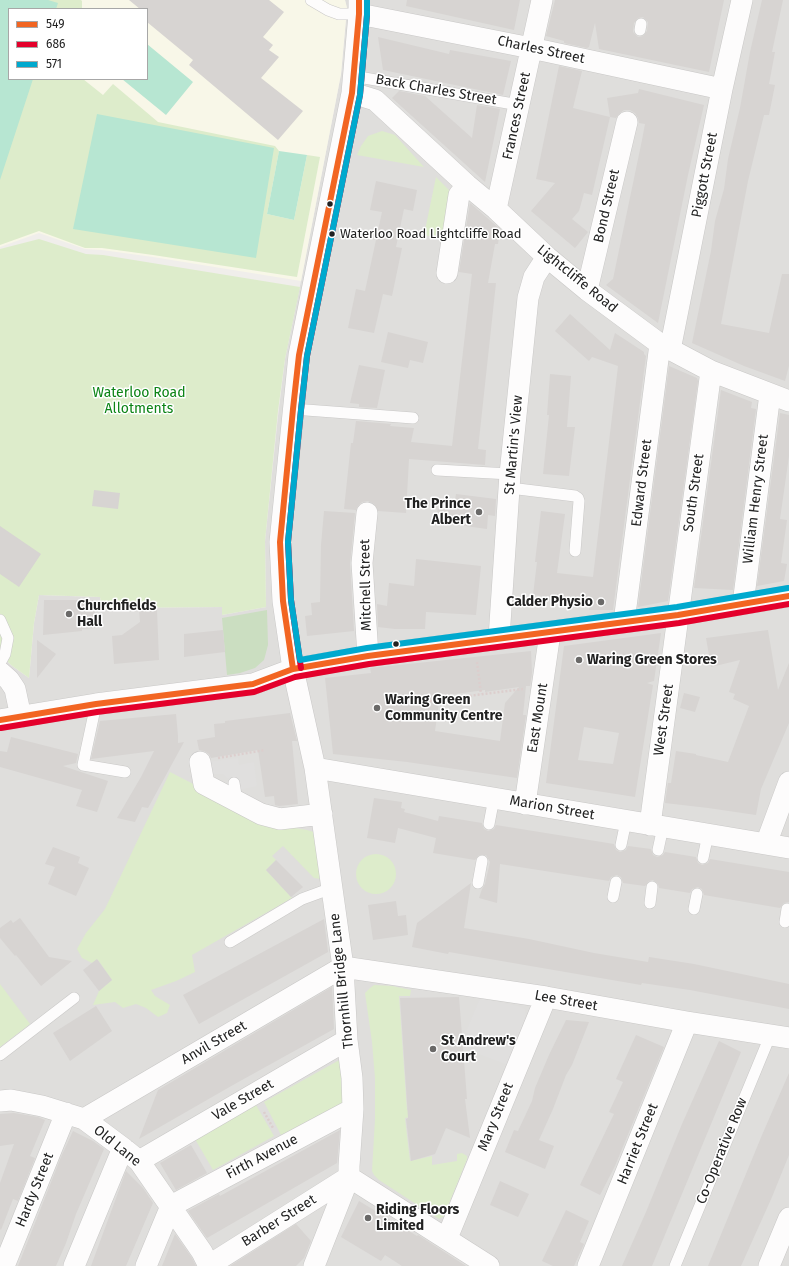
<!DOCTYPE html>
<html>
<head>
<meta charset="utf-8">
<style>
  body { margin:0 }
  #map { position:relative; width:789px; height:1266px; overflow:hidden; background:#f0eeeb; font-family:"Fira Sans",sans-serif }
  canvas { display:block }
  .legend { position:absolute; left:8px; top:8px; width:140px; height:72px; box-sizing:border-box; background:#fff; border:1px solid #a7a7a7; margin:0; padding:5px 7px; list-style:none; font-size:12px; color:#222 }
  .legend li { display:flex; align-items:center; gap:8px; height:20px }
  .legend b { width:20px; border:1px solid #a7a7a7 }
</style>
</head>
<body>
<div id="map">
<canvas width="789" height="1266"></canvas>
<ul class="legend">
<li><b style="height:5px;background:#f26522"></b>549</li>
<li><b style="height:5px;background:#e4002b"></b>686</li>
<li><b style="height:5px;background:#00a9ce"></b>571</li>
</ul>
</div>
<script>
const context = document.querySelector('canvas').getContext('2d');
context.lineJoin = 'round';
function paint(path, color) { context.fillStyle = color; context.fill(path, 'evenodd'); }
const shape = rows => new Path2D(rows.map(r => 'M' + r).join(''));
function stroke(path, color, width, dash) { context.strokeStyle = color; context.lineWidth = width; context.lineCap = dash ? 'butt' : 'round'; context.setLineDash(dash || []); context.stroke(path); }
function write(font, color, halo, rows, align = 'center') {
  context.font = font + ' "Fira Sans",sans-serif'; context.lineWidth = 3; context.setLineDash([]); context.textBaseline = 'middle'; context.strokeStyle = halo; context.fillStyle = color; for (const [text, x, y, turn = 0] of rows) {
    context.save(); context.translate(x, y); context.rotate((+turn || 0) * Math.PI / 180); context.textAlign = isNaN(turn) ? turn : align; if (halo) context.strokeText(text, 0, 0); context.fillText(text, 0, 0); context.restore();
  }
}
paint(shape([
  [345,0,789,0,789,1266,0,1266,0,654,11,665,29,678,34,623,39,595,100,597,102,608,222,607,222,615,266,607,265,541,278,416,285,359,301,281,341,74,347,8]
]), '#dfdedc');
paint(shape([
  [0,0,345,0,347,8,341,74,301,281,153,257,102,250,85,249,39,233,0,247],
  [9,9,147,9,147,79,9,79]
]), '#f8f7e8');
paint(shape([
  [0,0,81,0,82,1,82,9,9,9,9,79,83,79,103,95,113,84,158,122,275,146,279,151,267,214,294,220,307,155,320,157,297,277,153,255,102,248,85,248,39,231,0,245],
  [382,131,395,135,424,167,357,155,361,146,368,136],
  [436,177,451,192,444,239,424,235],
  [39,239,86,254,103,255,300,287,285,359,278,411,265,541,266,607,222,615,222,607,102,608,100,597,39,595,34,623,29,678,11,665,0,654,0,249],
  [170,772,271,824,307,830,314,832,321,879,314,878,283,846,272,856,276,860,266,870,292,898,192,955,195,972,176,981,151,990,155,996,170,1005,167,1013,158,1017,146,1008,136,1004,123,1008,115,1002,93,1005,99,991,112,980,98,960,92,963,82,958,77,949,86,933,105,909],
  '356 874a20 20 0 1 1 40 0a20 20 0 1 1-40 0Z',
  [0,984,30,1024,0,1047],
  [374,985,392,986,411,990,410,996,399,996,407,1110,421,1107,423,1114,405,1118,410,1161,432,1156,432,1165,457,1161,457,1154,462,1153,467,1156,467,1159,444,1216,439,1219,379,1180,374,1175,372,1171,375,1119,375,1078,372,1042,365,993,370,988],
  [343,1058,346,1101,281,1135,264,1102],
  [256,1105,274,1136,213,1170,195,1139]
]), '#ddeccb');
paint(shape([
  [267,610,268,645,264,660,255,668,240,673,227,675,222,618]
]), '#cbdec1');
paint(shape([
  [0,0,48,0,58,3,56,9,9,9,9,79,33,79,0,180],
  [147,44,193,82,166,115,122,79,147,79],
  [97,114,274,148,256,258,73,229],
  [279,151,307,155,294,220,267,214]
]), '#b7e6d2');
paint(shape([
  [238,758,239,765,254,762,257,786,242,789,222,774,210,774,208,762],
  [480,998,517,1006,525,1009,526,1019,508,1065,476,1053,466,1031]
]), '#e0dfde');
paint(shape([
  [129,0,269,0,284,12,263,37,273,45,269,50,279,57,261,78,303,111,278,140,189,65,193,60,147,22,147,9,140,9],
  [407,0,520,0,514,30,406,6],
  [555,0,724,0,709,72,599,49,595,23,589,47,587,48,564,43,564,41,546,36],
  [643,17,648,22,647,31,643,36,638,37,633,32,634,23,638,18],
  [762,0,783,0,772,52,775,52,769,84,775,85,769,115,764,115,748,181,721,324,769,333,782,274,789,274,789,366,785,381,744,366,692,343,711,251,715,221,724,189,728,159,740,108,750,52],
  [378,37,449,54,450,50,511,61,503,95,383,70],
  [559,66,582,71,573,108,610,117,607,98,638,93,639,89,704,105,688,175,658,323,606,285,613,279,642,140,645,124,639,123,638,118,635,113,630,110,624,110,619,114,616,118,610,117,592,195,584,193,579,211,572,219,588,232,575,248,531,211,555,183,536,179],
  [399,91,425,96,472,138,477,105,500,109,485,182,392,98],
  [376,181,417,190,413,211,404,209,396,247,402,248,392,296,383,294,374,333,348,328,356,289,365,291,382,212,370,210],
  [470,203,500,229,498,244,495,244,488,283,496,283,478,449,486,450,485,465,409,459,406,513,378,511,374,504,368,501,362,502,358,506,356,510,344,509,351,443,353,443,356,421,391,424,390,426,414,428,411,442,452,446,472,274,459,272],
  [570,314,610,350,615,333,644,352,644,354,646,356,613,610,589,610,590,601,533,595,537,562,535,562,541,511,565,514,557,573,593,577,618,366,592,357,589,361,555,331],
  [388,332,428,342,423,363,410,360,408,368,381,362],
  [359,365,385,370,377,408,359,407,359,404,350,403],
  [669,366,697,378,698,381,668,601,638,607],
  [550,374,571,376,567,427,575,427,569,476,543,474,549,415,547,415],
  [721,390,752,402,751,408,756,409,733,590,694,588],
  [780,413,789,415,789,456,780,519,787,520,781,563,787,564,784,581,757,586],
  [94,490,120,493,118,509,92,506],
  [456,494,496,499,495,516,488,515,487,529,436,522,439,498,455,500],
  [324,511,355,513,350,564,354,631,307,636,305,616,312,615,311,603,320,602,321,545],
  [0,526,41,554,19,587,0,574],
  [416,559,481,566,476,615,426,612,425,629,395,629,378,627,377,604,387,606,389,583,414,586],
  [44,600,94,600,96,628,82,629,82,631,43,635],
  [139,610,157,610,159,660,114,664,112,636,122,635,140,622],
  [223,630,225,652,184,657,184,634],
  [768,630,778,690,789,663,789,723,761,789,756,815,708,808,665,803,668,783,671,783,676,751,696,754,696,755,728,762,749,706,733,699,735,694,729,692,740,660,711,667,706,638],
  [661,633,654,681,647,683,653,685,635,797,546,783,564,646],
  [584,727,619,733,613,764,578,760],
  [37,640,56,654,37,678],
  [531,651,532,673,530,686,526,686,523,715,526,715,517,778,407,762,333,754,325,678,371,673,370,668],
  [519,687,505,703,500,741,435,731,440,696,485,690,485,692],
  [684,693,700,697,695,712,680,708],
  [290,713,297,741,292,741,298,804,279,806,275,805,274,796,265,797,258,750,211,758,209,754,204,751,199,750,197,740,215,737,214,724,225,723,225,721],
  [176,714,178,736,178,743,184,742,148,808,142,807,135,822,117,818,141,777,154,751,91,759,100,721],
  [11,737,78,754,76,763,63,766,108,781,97,812,76,806,82,790,0,767,0,751,7,752],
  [374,798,402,802,401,808,405,809,404,812,438,821,439,816,482,823,484,829,488,831,494,829,496,825,614,844,616,850,620,852,626,850,628,846,651,849,653,855,657,857,663,855,665,852,696,857,698,863,702,865,708,863,710,859,789,872,789,902,784,903,780,908,704,895,702,889,698,887,692,889,690,893,659,888,658,884,653,880,649,881,645,886,623,883,621,877,617,875,611,877,609,881,500,864,497,903,479,898,482,889,485,884,490,862,486,855,479,855,475,860,433,853,436,838,398,828,395,843,367,838],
  [53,847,80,857,78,863,89,868,76,896,48,884,55,867,45,864],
  [276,860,303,887,291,897,266,870],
  [471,883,464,928,529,939,594,953,648,962,649,957,694,964,789,984,789,1009,690,990,642,983,641,985,449,952,448,954,412,947,417,923],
  [396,901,398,916,406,915,408,935,373,940,368,905],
  [20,918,49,957,72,961,41,986,16,955,15,956,0,938,0,928,11,920,13,923],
  [324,919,328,952,199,1024,183,995],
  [97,959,112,980,99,991,83,970],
  [332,987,334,1029,233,1085,139,1139,158,1090],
  [459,997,467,1099,465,1099,470,1138,446,1128,435,1154,411,1161,406,1119,408,1118,400,998],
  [96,1006,112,1031,70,1061,53,1033],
  [566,1020,589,1022,572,1065,566,1075,553,1109,539,1140,554,1146,545,1169,505,1152,514,1130,518,1131,532,1101,535,1088,549,1055],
  [636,1035,664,1047,615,1166,600,1195,580,1185,614,1114,609,1112,623,1082,616,1079],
  [719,1041,741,1052,652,1266,622,1266,646,1212,682,1124],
  [789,1073,789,1155,772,1197,741,1266,708,1266,762,1135],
  [14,1113,38,1117,45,1120,30,1156,35,1158,18,1201,13,1199,1,1230,0,1229,0,1183,14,1144,0,1146,0,1114],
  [340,1130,337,1163,207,1238,188,1211,219,1194,220,1196],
  [73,1131,93,1141,104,1149,76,1214,66,1243,56,1266,18,1266,61,1157],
  [191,1145,207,1173,176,1190,160,1163],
  [126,1171,143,1188,153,1203,126,1266,91,1266],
  [500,1181,529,1194,518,1217,490,1205],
  [359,1201,417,1236,418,1235,466,1266,402,1266,385,1255,381,1261,341,1237],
  [566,1210,589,1221,580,1242,584,1244,574,1266,553,1266,542,1261],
  [296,1224,311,1241,304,1258,296,1266,230,1266],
  [175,1234,192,1258,196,1266,162,1266]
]), '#d7d4d2');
const lane = shape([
  [311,0,328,10,339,14,359,14],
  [640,30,641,24],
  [353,76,519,105],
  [293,409,413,418],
  [437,470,510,474],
  [510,488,575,496,578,498,579,501,575,551],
  [0,620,8,638,5,654,0,663],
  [96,704,83,765,125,772],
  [234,783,237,801],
  [489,824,494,798],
  [621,845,626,821],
  [658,850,663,827],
  [703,858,708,834],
  [478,883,482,861],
  [613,897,616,882],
  [650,903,652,887],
  [694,909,697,894],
  [785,922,787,909],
  [230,942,302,899,332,888],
  [0,1055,74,998],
  [675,1266,770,1036]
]);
const street = shape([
  [359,14,531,48,722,89],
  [352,93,375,100,467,185,496,209,547,257,587,290,660,344,711,371,789,401],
  [496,209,542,0],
  [447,273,459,195,467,185],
  [587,290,627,122],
  [670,350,722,89,742,0],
  [367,513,362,563,368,656],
  [743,604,770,394],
  [624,622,660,344],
  [499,638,510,474,528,298,534,277,547,257],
  [0,672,9,680,15,689,21,717],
  [0,720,96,704,253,684,293,669,368,656,678,615,789,596],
  [200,762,204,784,261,814,280,819,322,814],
  [315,768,789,848],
  [525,804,550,633],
  [650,825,711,371],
  [766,844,789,782],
  [0,1101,11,1100,42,1106,84,1119,123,1148,139,1161,202,1252,209,1266],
  [84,1119,343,967,546,997,687,1022,789,1038],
  [139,1161,347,1040],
  [447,1238,546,997],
  [4,1266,66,1113],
  [74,1266,123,1148],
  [146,1266,171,1206,353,1109],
  [208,1266,349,1177,489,1266],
  [314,1266,349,1177,349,1166,353,1109,352,1078,347,1040,343,967,315,768,293,669,283,601,280,542,299,355,352,93,359,14,359,0],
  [588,1266,687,1022],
  [769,1266,789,1218]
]);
stroke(lane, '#c9c8c7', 12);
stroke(street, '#c9c8c7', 22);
stroke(shape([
  [477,662,481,694],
  [430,701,523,689],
  [218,758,265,750],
  [264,1112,273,1128]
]), '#dccecd', 2.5, [2, 2]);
stroke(lane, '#fdfcfc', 11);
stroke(street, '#fdfcfc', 21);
stroke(shape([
  [293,669,283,601,280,542,293,409,299,355,352,93,359,14,359,0],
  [0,720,96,704,253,684,293,669,368,656,678,615,789,596]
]), '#f26522', 6);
stroke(shape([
  [301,668,291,600,288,542,301,410,307,356,360,95,367,15,367,0],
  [1,728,97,712,254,692,295,677,369,664,679,623,789,604]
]), '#e4002b', 6);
stroke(shape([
  [367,0,367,15,360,95,307,356,301,410,288,542,291,600,300,660,367,648,677,607,788,588]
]), '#00a9ce', 6);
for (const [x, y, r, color] of [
  [330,204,3.5,"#222"],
  [332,234,3.5,"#222"],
  [479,512,4,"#6a6968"],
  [601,602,4,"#6a6968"],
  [69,614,4,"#6a6968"],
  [396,644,3.5,"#222"],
  [579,660,4,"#6a6968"],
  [377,708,4,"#6a6968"],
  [433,1049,4,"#6a6968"],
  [368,1218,4,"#6a6968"]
]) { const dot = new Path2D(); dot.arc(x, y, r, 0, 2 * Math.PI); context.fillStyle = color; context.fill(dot); stroke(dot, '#fff', 1.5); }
write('13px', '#222', '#fff', [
  ["Waterloo Road Lightcliffe Road",340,234]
], 'left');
write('14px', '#222', '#fff', [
  ["Charles Street",541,50,12],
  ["Back Charles Street",436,90,10],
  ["Frances Street",517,116,-78],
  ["Piggott Street",705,175,-79],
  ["Bond Street",607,206,-77],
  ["Lightcliffe Road",577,279,39],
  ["St Martin's View",514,445,-85],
  ["Edward Street",642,483,-83],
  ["South Street",694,493,-82],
  ["William Henry Street",756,499,-83],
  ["Mitchell Street",366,585,-91],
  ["East Mount",538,718,-81],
  ["West Street",664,720,-82],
  ["Marion Street",552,808,10],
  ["Thornhill Bridge Lane",342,981,-96],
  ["Lee Street",566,1001,10],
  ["Anvil Street",214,1043,-30],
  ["Vale Street",243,1100,-30],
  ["Mary Street",496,1117,-68],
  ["Harriet Street",638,1144,-68],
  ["Old Lane",117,1146,39],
  ["Co-Operative Row",722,1151,-68],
  ["Firth Avenue",262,1157,-28],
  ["Hardy Street",35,1190,-68],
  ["Barber Street",279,1221,-32]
]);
write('14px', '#0c8416', '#fff', [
  ["Waterloo Road",139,393],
  ["Allotments",139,409]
]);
write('bold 14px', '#222', '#fff', [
  ["The Prince",471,504,"right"],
  ["Albert",471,520,"right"],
  ["Calder Physio",593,602,"right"],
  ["Churchfields",77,606],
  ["Hall",77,622],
  ["Waring Green Stores",587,660],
  ["Waring Green",385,700],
  ["Community Centre",385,716],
  ["St Andrew's",441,1041],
  ["Court",441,1057],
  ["Riding Floors",376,1210],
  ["Limited",376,1226]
], 'left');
</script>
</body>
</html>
